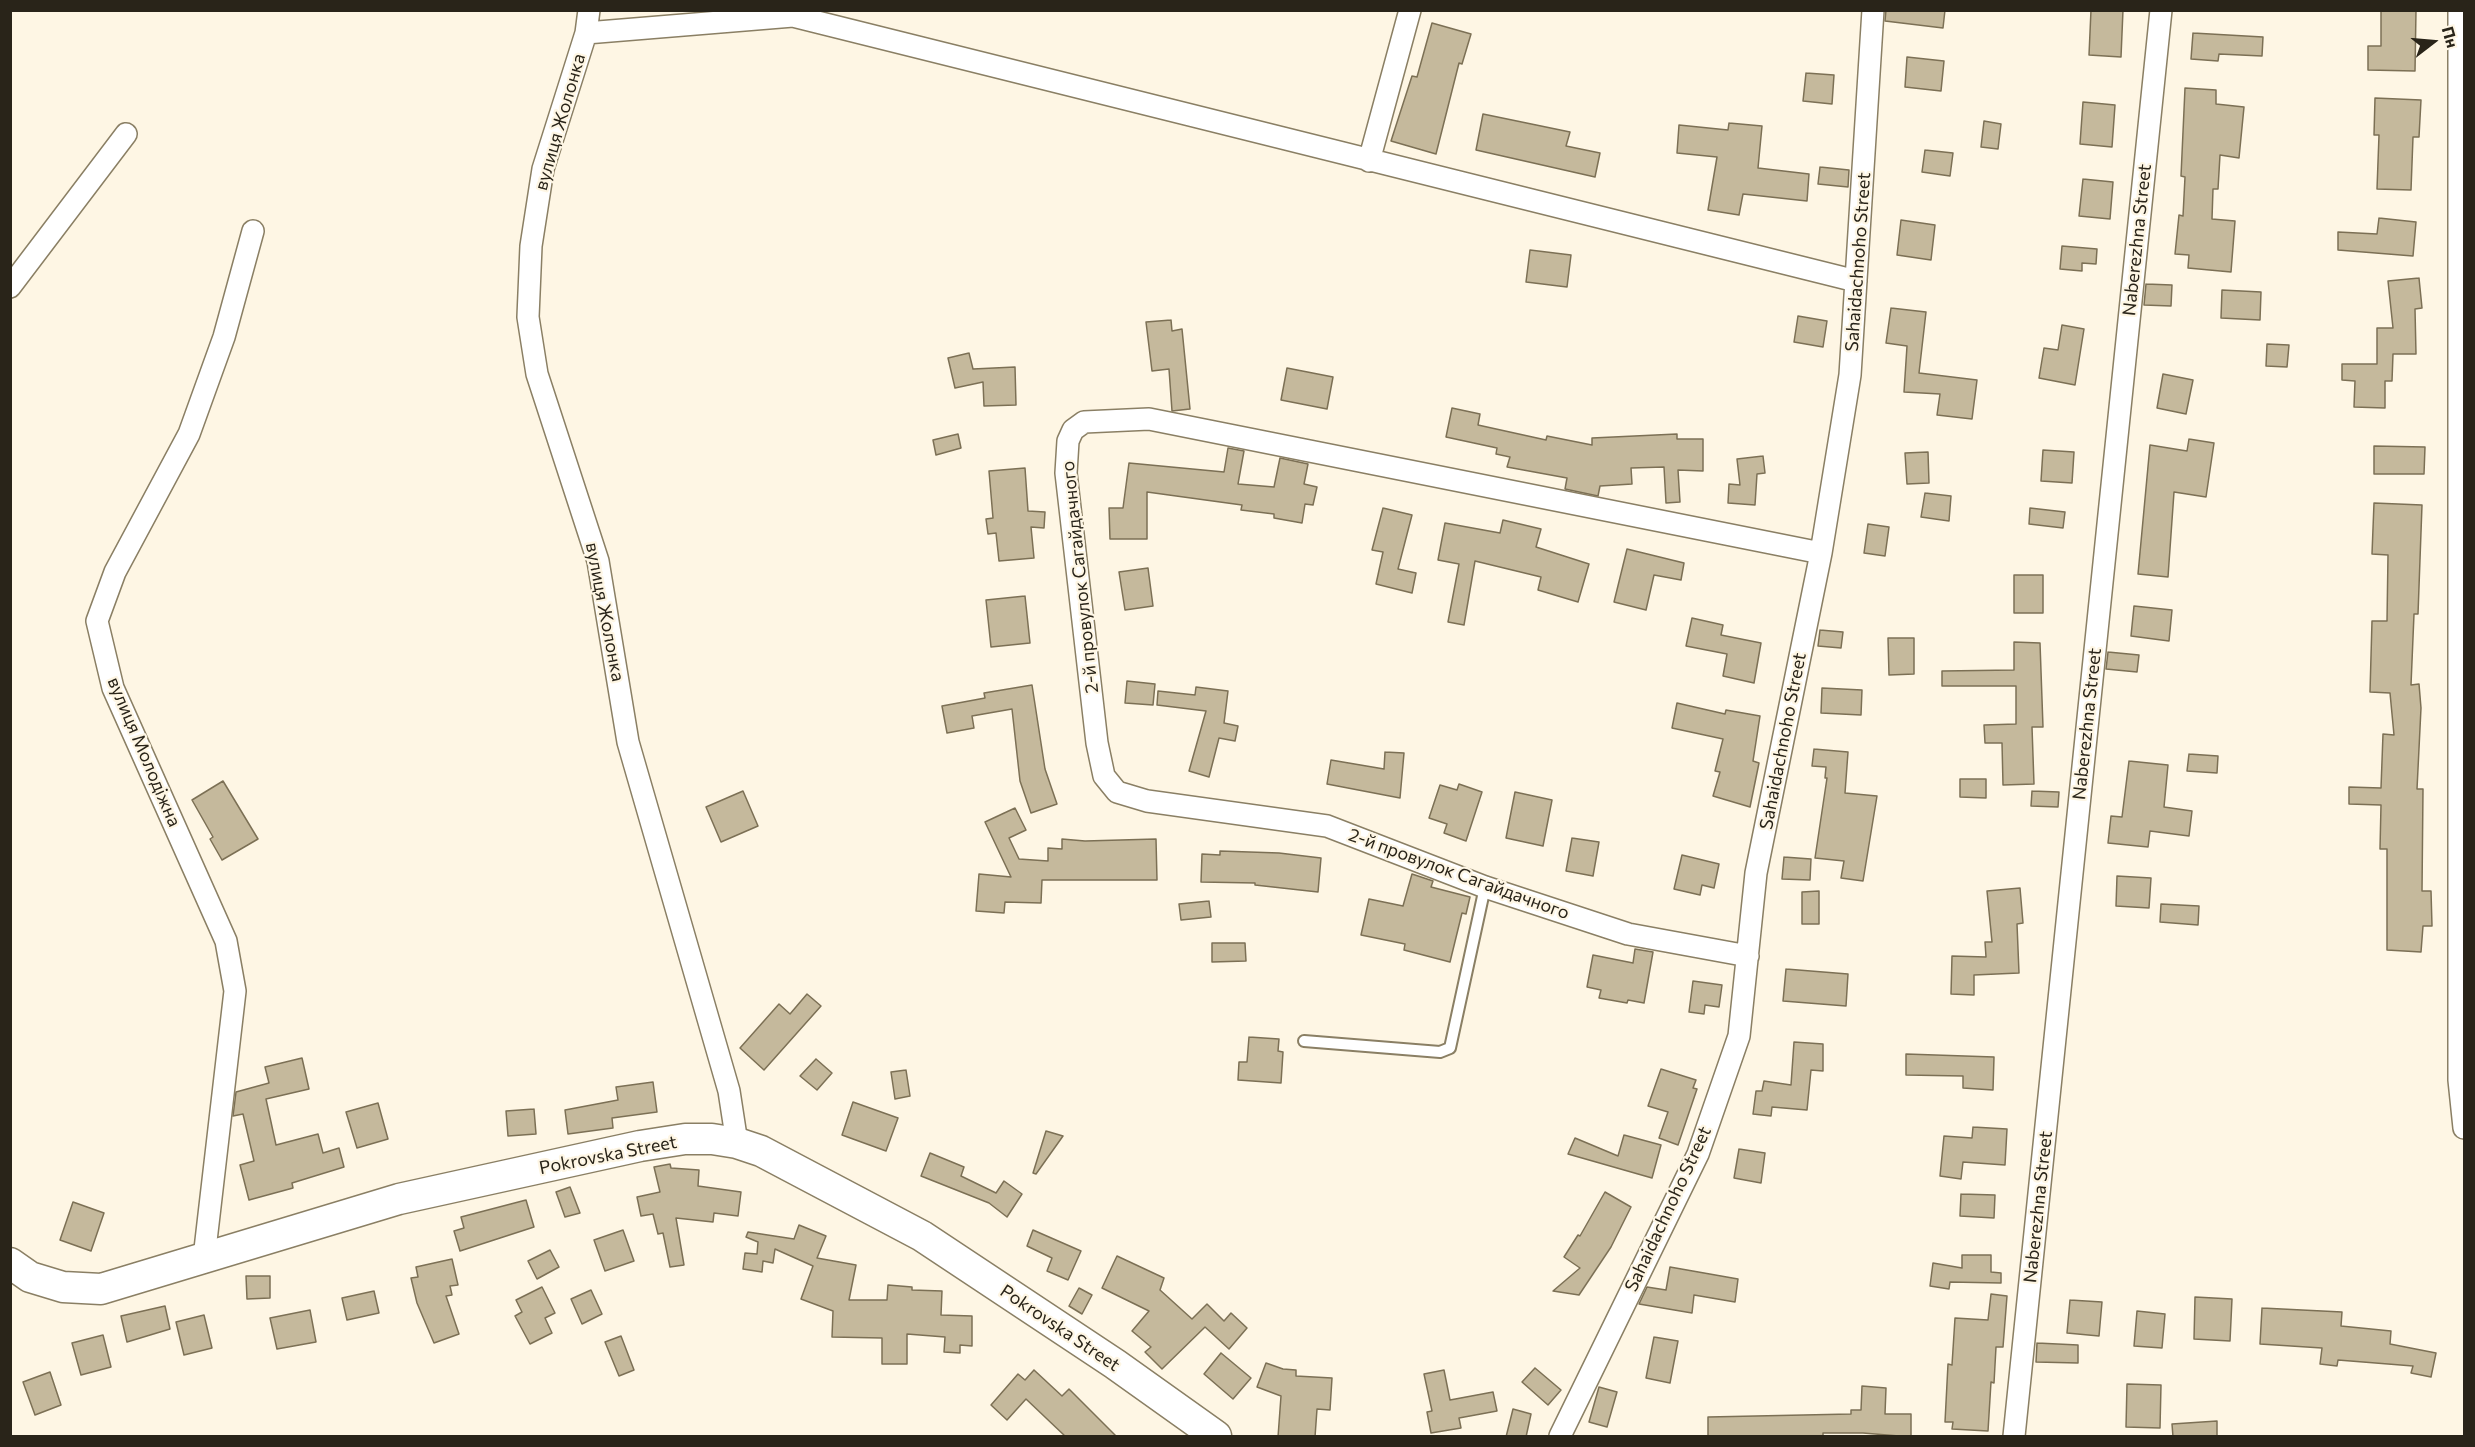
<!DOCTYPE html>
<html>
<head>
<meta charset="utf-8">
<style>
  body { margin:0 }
  #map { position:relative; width:2475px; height:1447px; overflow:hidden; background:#fef6e4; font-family:Commissioner,sans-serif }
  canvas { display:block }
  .frame { position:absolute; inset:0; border:12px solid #292419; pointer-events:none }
  .north { position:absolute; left:2403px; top:12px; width:60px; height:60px; -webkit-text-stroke:4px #fef6e4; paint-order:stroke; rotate:74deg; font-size:16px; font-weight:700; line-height:24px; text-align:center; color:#292419 }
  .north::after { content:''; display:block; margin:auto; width:21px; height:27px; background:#292419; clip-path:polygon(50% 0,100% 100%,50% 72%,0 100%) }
</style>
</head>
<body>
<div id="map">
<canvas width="2475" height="1447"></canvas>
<div class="frame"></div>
<div class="north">Пн</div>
</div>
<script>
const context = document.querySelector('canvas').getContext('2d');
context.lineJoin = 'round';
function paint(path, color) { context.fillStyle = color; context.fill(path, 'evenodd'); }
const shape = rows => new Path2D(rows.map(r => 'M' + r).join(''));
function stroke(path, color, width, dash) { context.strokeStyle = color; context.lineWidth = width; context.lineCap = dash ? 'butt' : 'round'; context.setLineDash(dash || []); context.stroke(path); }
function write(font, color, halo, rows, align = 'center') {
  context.font = font + ' Commissioner,sans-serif'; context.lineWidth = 4.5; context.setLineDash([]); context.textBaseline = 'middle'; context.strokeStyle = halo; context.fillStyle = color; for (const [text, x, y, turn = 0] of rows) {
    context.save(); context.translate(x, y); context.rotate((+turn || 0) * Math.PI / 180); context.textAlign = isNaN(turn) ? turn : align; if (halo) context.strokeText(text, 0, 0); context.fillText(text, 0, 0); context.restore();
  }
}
const building = shape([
  [1886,10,1945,10,1943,28,1885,21,1886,10],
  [2091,10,2123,10,2121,57,2089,55,2091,10],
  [2381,10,2416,10,2415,71,2368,70,2368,46,2381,46,2381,10],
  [1432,23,1471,34,1462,64,1459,63,1436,154,1391,141,1412,76,1417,77,1432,23],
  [2193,33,2263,37,2262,56,2219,54,2218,61,2191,59,2193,33],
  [1907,57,1944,61,1941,91,1905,87,1907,57],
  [1806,73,1834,75,1832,104,1803,101,1806,73],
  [2185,88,2216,90,2216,104,2244,107,2239,158,2220,155,2218,189,2213,189,2212,219,2235,221,2231,272,2188,268,2189,255,2175,254,2179,215,2183,216,2185,177,2181,176,2185,88],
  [2375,98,2421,100,2419,137,2413,137,2411,190,2377,189,2379,135,2374,135,2375,98],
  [2083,102,2115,105,2112,147,2080,144,2083,102],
  [1483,114,1570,132,1566,146,1600,153,1595,177,1476,150,1483,114],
  [1984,121,2001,124,1998,149,1981,147,1984,121],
  [1729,123,1762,126,1758,168,1809,174,1807,201,1743,194,1739,215,1708,210,1717,157,1677,153,1679,125,1728,130,1729,123],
  [1925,150,1953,153,1950,176,1922,172,1925,150],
  [1820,167,1849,170,1848,187,1818,184,1820,167],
  [2083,179,2113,182,2110,219,2079,216,2083,179],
  [2379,218,2416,222,2413,256,2338,250,2338,232,2377,234,2379,218],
  [1901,220,1935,225,1931,260,1897,255,1901,220],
  [2062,246,2097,249,2096,264,2082,263,2082,271,2060,269,2062,246],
  [1530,250,1571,255,1567,287,1526,282,1530,250],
  [2419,278,2422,308,2415,309,2416,354,2393,354,2392,381,2385,381,2385,408,2354,407,2355,381,2342,380,2342,364,2377,364,2377,328,2393,328,2388,281,2419,278],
  [2146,284,2172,285,2171,306,2144,305,2146,284],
  [2222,290,2261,292,2260,320,2221,318,2222,290],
  [1891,308,1926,312,1919,373,1977,380,1972,419,1937,415,1940,394,1904,392,1907,346,1886,343,1891,308],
  [1798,316,1827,321,1823,347,1794,342,1798,316],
  [1171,320,1172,331,1182,329,1190,409,1172,411,1169,369,1152,371,1146,322,1171,320],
  [2062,325,2084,329,2075,385,2039,378,2044,348,2058,350,2062,325],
  [2267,344,2289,345,2287,367,2266,366,2267,344],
  [969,353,973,369,1015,367,1016,405,984,406,983,382,955,388,948,358,969,353],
  [1287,368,1333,377,1327,409,1281,400,1287,368],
  [2163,374,2193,380,2186,414,2157,408,2163,374],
  [1452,408,1480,414,1478,425,1546,440,1547,436,1592,445,1592,438,1677,434,1677,439,1703,439,1703,471,1678,470,1680,502,1666,503,1664,467,1631,468,1632,484,1600,486,1598,496,1565,489,1567,478,1507,467,1510,457,1496,454,1497,448,1446,437,1452,408],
  [958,434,961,448,936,455,933,440,958,434],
  [2189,439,2214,443,2206,497,2174,492,2168,577,2138,574,2150,445,2187,451,2189,439],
  [2374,446,2425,447,2424,474,2374,474,2374,446],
  [1228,448,1244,451,1238,484,1274,487,1280,458,1308,464,1304,484,1317,487,1313,505,1305,504,1302,523,1274,518,1274,514,1241,510,1242,505,1147,492,1147,539,1110,539,1109,508,1123,508,1129,463,1224,472,1228,448],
  [2043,450,2074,452,2072,483,2041,481,2043,450],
  [1928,452,1929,483,1907,484,1905,453,1928,452],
  [1763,456,1765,473,1757,474,1755,505,1728,503,1729,484,1740,485,1737,459,1763,456],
  [1025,468,1028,511,1045,512,1044,528,1031,527,1034,558,999,561,996,533,988,534,986,519,993,518,989,471,1025,468],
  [1925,493,1951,496,1949,521,1921,517,1925,493],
  [2374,503,2422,505,2418,614,2414,614,2411,685,2419,684,2421,708,2417,789,2423,789,2422,891,2431,891,2432,926,2423,926,2421,952,2387,950,2387,849,2380,849,2381,805,2349,804,2349,787,2381,788,2383,734,2394,735,2390,693,2370,692,2372,621,2387,621,2388,555,2372,554,2374,503],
  [1383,508,1412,515,1398,569,1416,573,1412,593,1376,584,1383,552,1372,550,1383,508],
  [2030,508,2065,512,2063,528,2029,524,2030,508],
  [1503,520,1541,529,1536,547,1589,564,1578,602,1538,590,1541,577,1475,561,1464,625,1448,622,1459,564,1438,560,1445,523,1500,533,1503,520],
  [1868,524,1889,527,1885,556,1864,553,1868,524],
  [1627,549,1684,563,1681,580,1654,575,1646,610,1614,602,1627,549],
  [1148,568,1153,606,1125,610,1119,572,1148,568],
  [2014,575,2043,575,2043,613,2014,613,2014,575],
  [1025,596,1030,643,991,647,986,600,1025,596],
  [2134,606,2172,610,2169,641,2131,636,2134,606],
  [1692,618,1723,625,1721,635,1761,643,1754,683,1723,676,1727,654,1686,646,1692,618],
  [1820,630,1843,632,1841,648,1818,646,1820,630],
  [1888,638,1914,638,1914,674,1889,675,1888,638],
  [2014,642,2040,643,2043,727,2032,727,2034,784,2003,785,2002,743,1985,743,1984,725,2016,724,2016,686,1942,686,1942,671,2014,670,2014,642],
  [2108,652,2139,655,2137,672,2106,669,2108,652],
  [1127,681,1155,684,1153,705,1125,703,1127,681],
  [1032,685,1045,769,1057,804,1031,813,1020,781,1012,709,972,716,974,728,947,733,942,706,985,698,984,693,1032,685],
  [1196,687,1228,691,1224,723,1238,726,1235,741,1219,738,1209,777,1189,771,1206,711,1157,705,1158,691,1195,695,1196,687],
  [1822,688,1862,690,1861,715,1821,713,1822,688],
  [1677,703,1725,714,1726,710,1760,716,1753,761,1759,763,1750,807,1713,796,1720,772,1715,771,1723,739,1672,728,1677,703],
  [1814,749,1848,752,1845,793,1877,796,1863,881,1841,878,1844,861,1815,858,1827,778,1825,778,1826,767,1812,766,1814,749],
  [1385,752,1404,753,1400,798,1327,784,1331,760,1384,769,1385,752],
  [2189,754,2218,756,2217,773,2187,771,2189,754],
  [2129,761,2168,765,2164,807,2192,811,2189,836,2150,831,2148,847,2108,843,2111,816,2122,817,2129,761],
  [1960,779,1986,779,1986,798,1960,797,1960,779],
  [223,781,258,839,222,860,210,839,213,837,192,800,223,781],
  [1459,784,1482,792,1466,841,1444,833,1447,824,1429,818,1440,785,1457,790,1459,784],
  [743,791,758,826,721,842,706,807,743,791],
  [2032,791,2059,792,2058,807,2031,806,2032,791],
  [1515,792,1552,800,1543,846,1506,838,1515,792],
  [1015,808,1026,830,1009,838,1019,859,1048,861,1048,848,1062,849,1062,839,1085,841,1156,839,1157,880,1042,880,1041,903,1005,902,1004,913,976,911,979,874,1011,877,985,822,1015,808],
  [1572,838,1599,842,1593,876,1566,871,1572,838],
  [1220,851,1279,853,1321,858,1318,892,1255,885,1255,883,1201,882,1202,854,1220,855,1220,851],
  [1682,855,1719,864,1714,888,1702,885,1700,895,1674,889,1682,855],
  [1784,857,1811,859,1810,880,1782,879,1784,857],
  [1412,874,1433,881,1431,887,1470,897,1466,914,1462,913,1450,962,1404,950,1405,944,1361,935,1369,899,1403,906,1412,874],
  [2117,876,2151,878,2149,908,2116,906,2117,876],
  [2020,888,2023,923,2017,924,2019,973,1974,975,1974,995,1951,994,1952,956,1986,957,1985,942,1992,942,1987,891,2020,888],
  [1819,891,1819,924,1802,924,1802,892,1819,891],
  [1209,901,1211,917,1181,920,1179,904,1209,901],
  [2161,904,2199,906,2198,925,2160,922,2161,904],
  [1212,943,1245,943,1246,961,1212,962,1212,943],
  [1635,949,1653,952,1644,1003,1628,1000,1627,1003,1599,998,1601,990,1587,987,1593,955,1633,963,1635,949],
  [1786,969,1848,974,1846,1006,1783,1001,1786,969],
  [1693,981,1722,985,1719,1007,1705,1005,1704,1014,1689,1012,1693,981],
  [807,994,821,1006,764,1070,740,1048,779,1004,790,1014,807,994],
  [1249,1037,1279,1039,1278,1051,1283,1052,1281,1083,1238,1080,1239,1062,1247,1062,1249,1037],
  [1794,1042,1823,1044,1823,1071,1811,1070,1807,1110,1772,1107,1771,1116,1753,1114,1756,1091,1762,1091,1764,1081,1791,1085,1794,1042],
  [1906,1054,1994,1057,1993,1090,1963,1088,1963,1076,1906,1075,1906,1054],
  [302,1058,309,1089,266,1099,276,1145,318,1134,323,1153,339,1148,344,1167,292,1183,293,1188,249,1200,240,1165,254,1161,243,1114,233,1116,236,1092,269,1083,265,1067,302,1058],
  [816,1059,832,1073,817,1090,800,1076,816,1059],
  [1661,1069,1696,1080,1693,1088,1697,1089,1678,1145,1659,1138,1668,1112,1648,1106,1661,1069],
  [906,1070,910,1096,895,1099,891,1072,906,1070],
  [653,1082,657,1112,612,1118,613,1128,568,1134,565,1110,618,1100,616,1087,653,1082],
  [853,1102,898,1118,886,1151,842,1135,853,1102],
  [378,1103,388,1139,357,1148,346,1112,378,1103],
  [534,1109,536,1134,508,1136,506,1111,534,1109],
  [1973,1127,2007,1129,2005,1165,1963,1162,1961,1179,1940,1176,1944,1136,1972,1138,1973,1127],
  [1046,1131,1063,1136,1036,1174,1033,1173,1046,1131],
  [1624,1135,1661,1145,1652,1178,1568,1154,1575,1138,1618,1156,1624,1135],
  [1739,1149,1765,1153,1761,1183,1734,1178,1739,1149],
  [930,1153,964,1167,961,1176,996,1193,1004,1181,1022,1194,1007,1217,989,1203,921,1176,930,1153],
  [670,1164,671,1168,699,1170,698,1186,741,1192,738,1216,714,1213,713,1222,676,1218,684,1265,670,1267,663,1233,658,1234,653,1214,641,1216,637,1197,660,1192,654,1167,670,1164],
  [570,1187,580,1213,565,1217,556,1192,570,1187],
  [1605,1192,1631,1207,1611,1247,1579,1295,1553,1291,1580,1268,1564,1257,1578,1235,1580,1236,1605,1192],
  [1961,1194,1995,1195,1994,1218,1960,1216,1961,1194],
  [526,1200,534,1227,460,1251,454,1231,464,1228,461,1217,526,1200],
  [73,1202,104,1213,91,1251,60,1240,73,1202],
  [799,1225,826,1236,817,1258,856,1265,849,1300,887,1300,888,1285,912,1287,912,1290,942,1291,941,1315,972,1316,972,1346,960,1345,960,1353,944,1352,945,1337,907,1334,907,1364,882,1364,882,1338,832,1337,833,1311,801,1299,813,1266,775,1249,773,1263,763,1261,762,1272,743,1269,745,1253,757,1254,758,1242,746,1237,748,1232,794,1239,799,1225],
  [623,1230,634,1261,605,1271,594,1240,623,1230],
  [1033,1230,1081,1251,1068,1280,1047,1271,1052,1258,1027,1246,1033,1230],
  [550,1250,559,1267,537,1279,528,1261,550,1250],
  [1962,1255,1991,1255,1991,1272,2001,1273,2001,1283,1950,1282,1949,1289,1930,1286,1933,1263,1962,1268,1962,1255],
  [1117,1256,1164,1278,1160,1290,1192,1319,1207,1304,1224,1321,1231,1313,1247,1328,1229,1349,1205,1327,1162,1369,1145,1352,1151,1347,1132,1331,1149,1311,1102,1288,1117,1256],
  [452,1259,458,1285,450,1286,452,1295,446,1296,459,1334,434,1343,417,1303,411,1278,418,1277,416,1267,452,1259],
  [1670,1267,1738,1279,1735,1302,1694,1295,1692,1313,1639,1304,1647,1287,1666,1290,1670,1267],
  [246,1276,270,1276,270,1298,247,1299,246,1276],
  [542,1287,555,1313,545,1318,552,1333,530,1344,515,1316,522,1312,516,1300,542,1287],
  [1079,1288,1092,1295,1082,1314,1069,1306,1079,1288],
  [591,1290,602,1314,582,1324,571,1299,591,1290],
  [374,1291,379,1313,347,1320,342,1298,374,1291],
  [1991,1294,2007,1296,2003,1347,1996,1347,1994,1383,1991,1382,1988,1431,1952,1429,1953,1422,1945,1422,1948,1364,1952,1365,1955,1318,1988,1320,1991,1294],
  [2195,1297,2232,1299,2230,1341,2194,1339,2195,1297],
  [2070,1300,2102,1302,2099,1336,2067,1333,2070,1300],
  [165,1306,170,1329,127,1342,121,1316,165,1306],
  [2262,1308,2342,1312,2341,1326,2391,1331,2390,1344,2436,1353,2431,1377,2411,1373,2413,1366,2338,1360,2337,1366,2320,1364,2322,1348,2260,1344,2262,1308],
  [310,1310,316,1342,277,1349,270,1318,310,1310],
  [2137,1311,2165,1314,2162,1348,2134,1346,2137,1311],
  [204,1315,212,1348,184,1355,176,1322,204,1315],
  [103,1335,111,1367,81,1375,72,1343,103,1335],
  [621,1336,634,1370,619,1376,605,1342,621,1336],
  [1654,1337,1678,1341,1670,1383,1646,1378,1654,1337],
  [2037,1343,2078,1345,2078,1363,2036,1362,2037,1343],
  [1221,1353,1251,1378,1233,1399,1204,1374,1221,1353],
  [1266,1363,1283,1369,1296,1370,1296,1376,1332,1378,1330,1410,1317,1409,1315,1437,1278,1437,1281,1396,1257,1387,1266,1363],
  [1535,1368,1561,1390,1548,1405,1522,1382,1535,1368],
  [1034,1370,1062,1396,1069,1389,1117,1437,1066,1437,1026,1399,1007,1420,991,1405,1018,1374,1025,1380,1034,1370],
  [1444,1370,1450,1400,1493,1392,1497,1411,1459,1418,1461,1428,1431,1433,1427,1412,1432,1411,1424,1374,1444,1370],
  [50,1372,61,1405,35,1415,23,1382,50,1372],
  [2127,1384,2161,1385,2160,1428,2126,1427,2127,1384],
  [1862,1386,1886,1388,1885,1414,1911,1414,1911,1437,1863,1433,1823,1433,1823,1437,1708,1437,1708,1417,1851,1414,1851,1410,1861,1410,1862,1386],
  [1599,1387,1617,1392,1607,1427,1589,1422,1599,1387],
  [1513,1409,1531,1414,1526,1437,1506,1437,1513,1409],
  [2217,1421,2217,1437,2173,1437,2172,1424,2217,1421]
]);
paint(building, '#c5b99c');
stroke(building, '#7c7055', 1.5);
const lane = shape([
  [1304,1041,1440,1052,1450,1048,1485,887]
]);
const street = shape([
  [589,10,586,33,543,169,531,246,528,317,537,374,598,561,628,742,729,1091,737,1143],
  [2459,10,2459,1080,2464,1128],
  [586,33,793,16,1856,281],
  [1369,161,1410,10],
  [10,287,126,134],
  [1748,956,1628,934,1485,887,1327,826,1147,801,1117,792,1104,776,1097,743,1066,473,1068,441,1073,430,1084,422,1149,419,1821,553],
  [204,1258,235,991,226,941,113,688,97,621,115,572,189,434,224,337,253,231],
  [1560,1436,1698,1154,1739,1036,1756,873,1821,553,1850,375,1873,10],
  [2014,1436,2161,10]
]);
const secondary = shape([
  [10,1263,30,1277,63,1287,101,1289,399,1199,640,1146,685,1139,712,1139,737,1143,761,1151,922,1236,1115,1364,1216,1436]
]);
stroke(lane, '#8a7f64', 14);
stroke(street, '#8a7f64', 24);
stroke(secondary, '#8a7f64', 33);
stroke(lane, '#fff', 10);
stroke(street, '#fff', 21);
stroke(secondary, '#fff', 30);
write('18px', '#292419', '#fef6e4', [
  ["вулиця Жолонка",560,122,-74],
  ["Naberezhna Street",2137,240,-84],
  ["Sahaidachnoho Street",1858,262,-86],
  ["2-й провулок Сагайдачного",1080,577,-96],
  ["вулиця Жолонка",605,612,79],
  ["Naberezhna Street",2087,724,-84],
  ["Sahaidachnoho Street",1783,741,-79],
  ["вулиця Молодіжна",144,752,67],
  ["2-й провулок Сагайдачного",1459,874,20],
  ["Pokrovska Street",608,1155,-11],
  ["Naberezhna Street",2038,1207,-84],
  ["Sahaidachnoho Street",1668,1209,-65],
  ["Pokrovska Street",1060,1328,34]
]);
</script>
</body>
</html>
